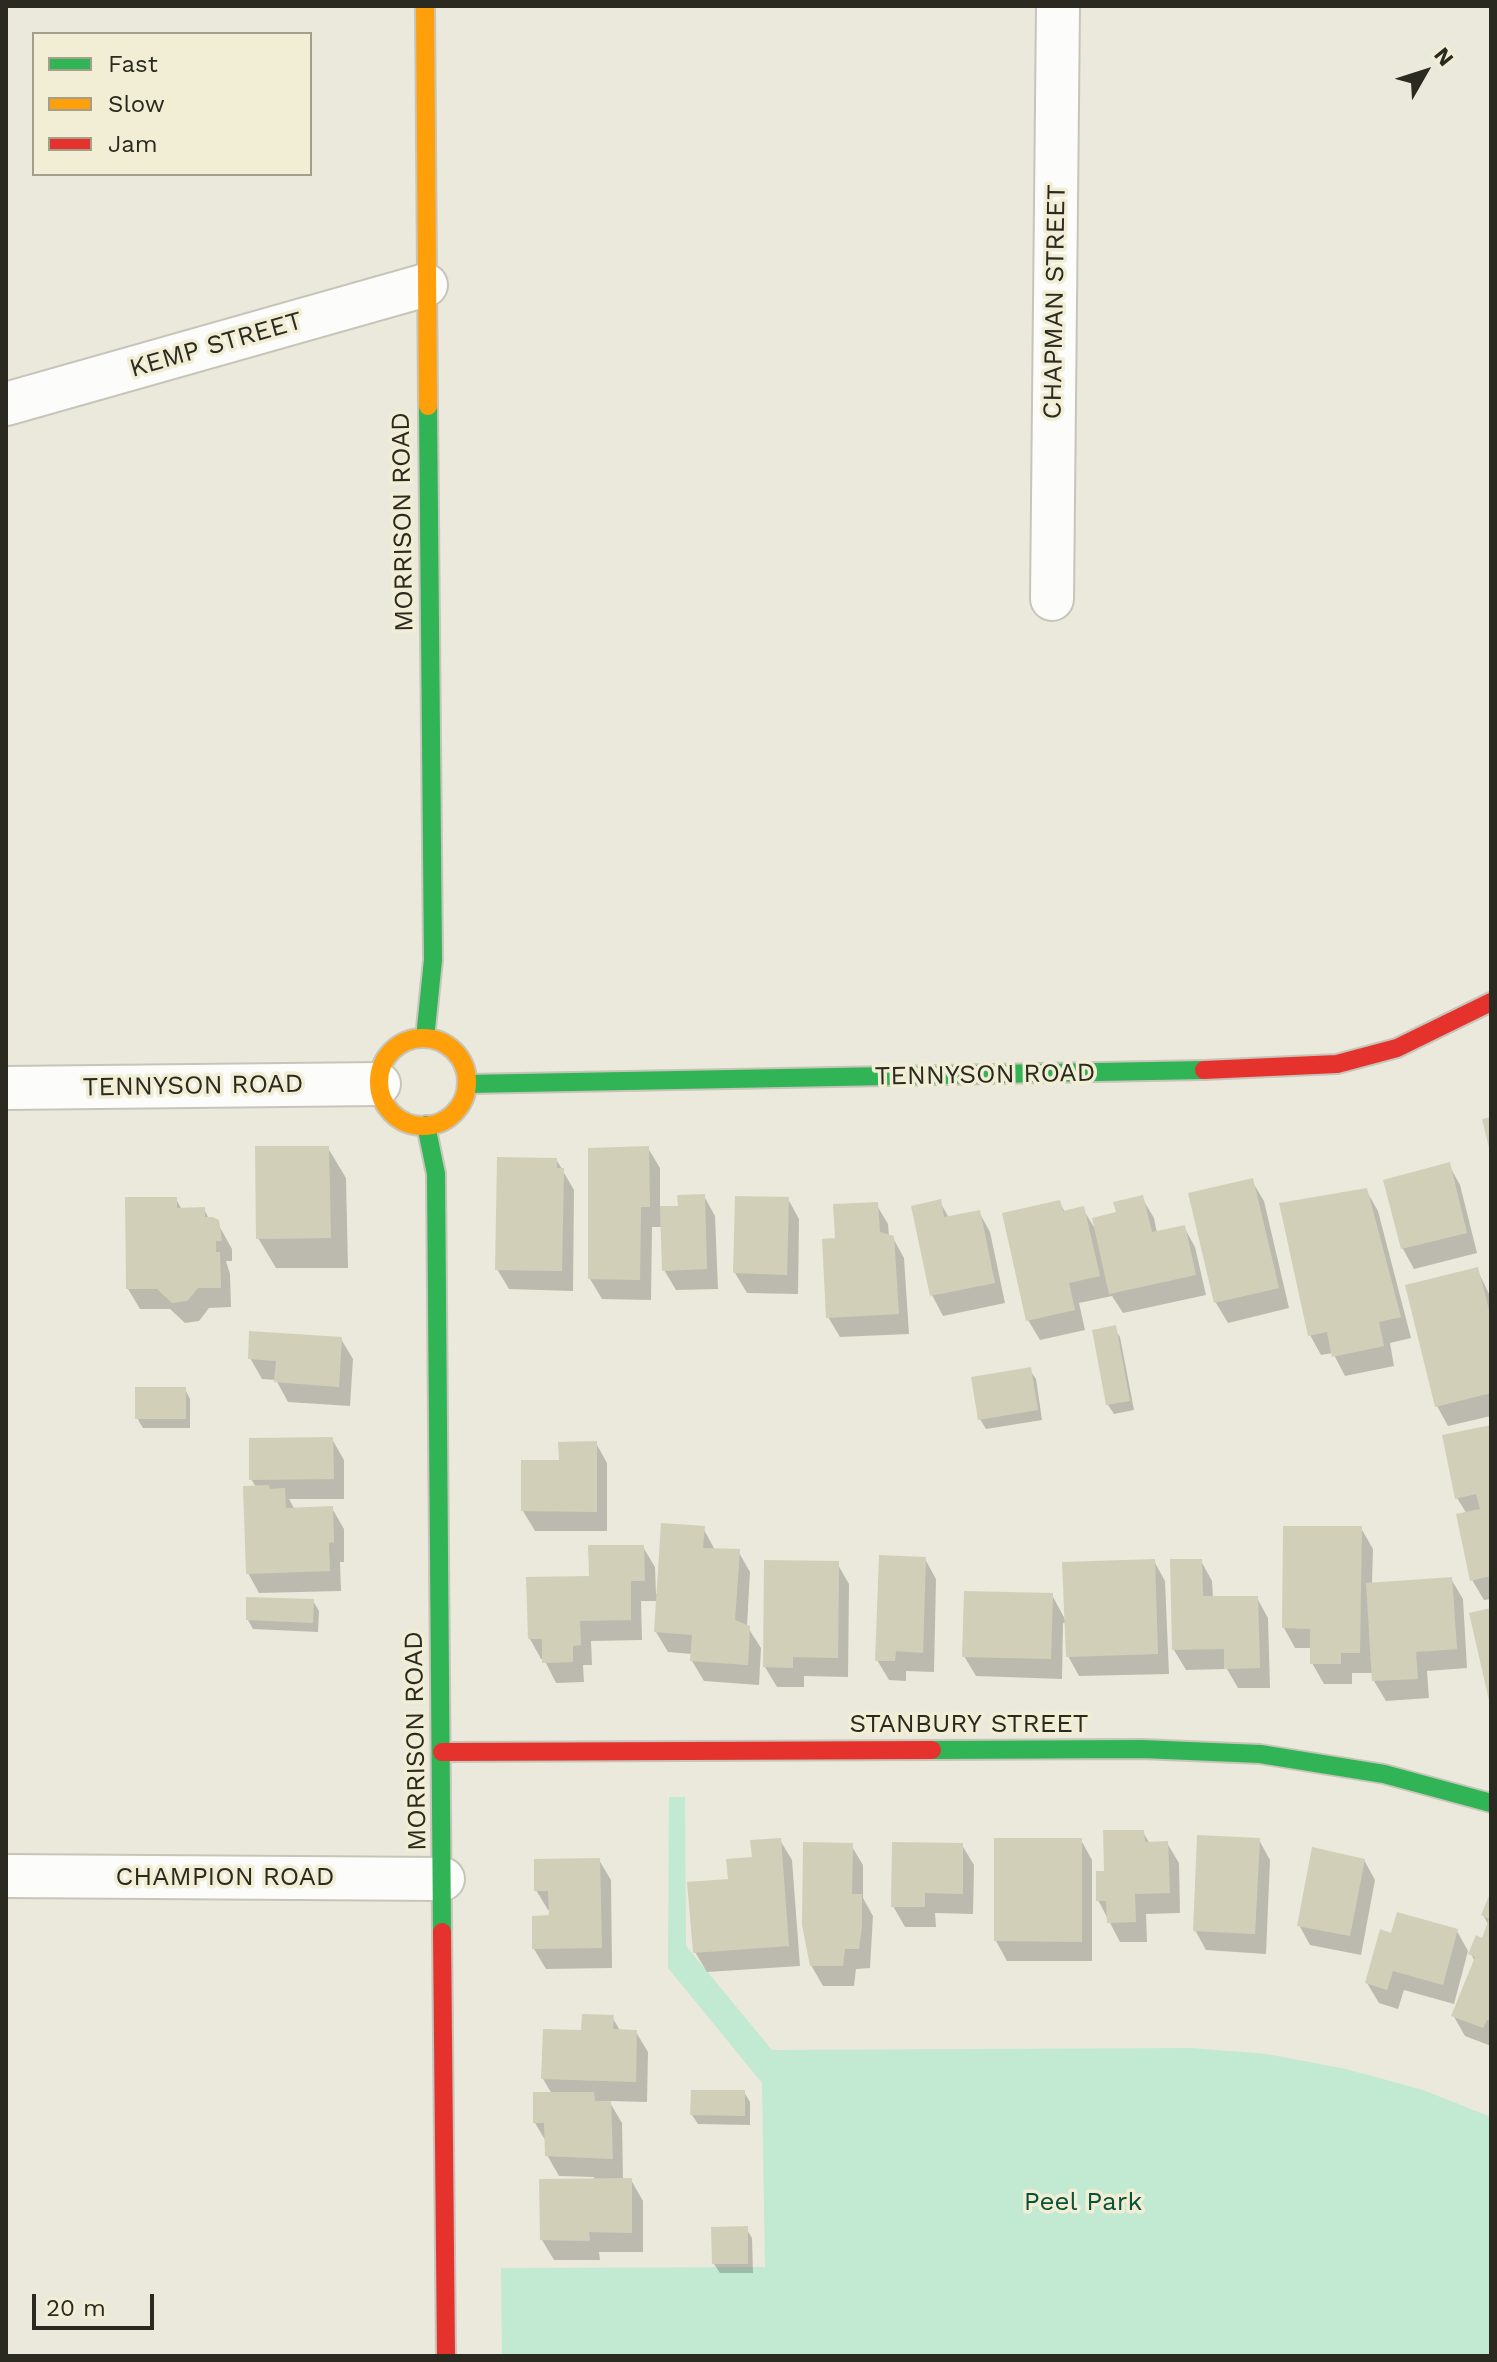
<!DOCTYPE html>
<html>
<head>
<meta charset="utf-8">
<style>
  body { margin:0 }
  #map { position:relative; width:1497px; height:2362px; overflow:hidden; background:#ebe9db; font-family:"Work Sans",sans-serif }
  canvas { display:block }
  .frame { position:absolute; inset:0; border:8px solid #2b2a20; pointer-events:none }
  .legend { position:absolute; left:32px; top:32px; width:280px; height:144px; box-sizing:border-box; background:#f1eed5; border:2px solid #a2a08d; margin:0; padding:10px 14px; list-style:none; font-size:24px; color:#2b2a20 }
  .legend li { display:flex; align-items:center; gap:16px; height:40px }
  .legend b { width:40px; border:2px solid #a2a08d }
  .north { position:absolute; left:1385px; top:32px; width:80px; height:80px; -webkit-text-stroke:6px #f1eed5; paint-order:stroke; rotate:51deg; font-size:22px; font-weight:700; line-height:32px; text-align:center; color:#2b2a20 }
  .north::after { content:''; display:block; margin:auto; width:28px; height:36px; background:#2b2a20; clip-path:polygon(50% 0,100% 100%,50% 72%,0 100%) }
  .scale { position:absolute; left:32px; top:2294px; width:122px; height:36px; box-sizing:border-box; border:4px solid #2b2a20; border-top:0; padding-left:10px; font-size:24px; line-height:28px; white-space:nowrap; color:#2b2a20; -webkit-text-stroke:6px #f1eed5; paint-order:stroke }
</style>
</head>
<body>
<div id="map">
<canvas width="1497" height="2362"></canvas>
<div class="frame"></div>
<ul class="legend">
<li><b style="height:10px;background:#30b455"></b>Fast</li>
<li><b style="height:10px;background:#ff9f0a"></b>Slow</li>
<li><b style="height:10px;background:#e5322d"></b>Jam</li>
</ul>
<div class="north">N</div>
<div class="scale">20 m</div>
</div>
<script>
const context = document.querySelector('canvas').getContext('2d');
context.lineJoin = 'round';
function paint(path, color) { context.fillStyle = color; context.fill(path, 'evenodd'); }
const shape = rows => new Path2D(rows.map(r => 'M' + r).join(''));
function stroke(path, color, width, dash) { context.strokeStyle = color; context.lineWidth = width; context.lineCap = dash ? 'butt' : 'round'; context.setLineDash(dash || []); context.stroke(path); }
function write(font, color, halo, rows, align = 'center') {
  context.font = font + ' "Work Sans",sans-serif'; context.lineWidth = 7; context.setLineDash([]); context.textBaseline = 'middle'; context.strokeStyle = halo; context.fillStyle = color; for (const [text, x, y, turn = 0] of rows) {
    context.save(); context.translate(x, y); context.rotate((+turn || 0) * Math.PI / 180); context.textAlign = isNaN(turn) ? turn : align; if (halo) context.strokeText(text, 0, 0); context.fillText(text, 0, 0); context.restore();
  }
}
paint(shape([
  [669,1797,685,1797,686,1946,772,2050,1191,2048,1267,2054,1346,2069,1423,2090,1491,2117,1491,2356,502,2356,501,2268,765,2267,762,2083,668,1968]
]), '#c2e9d1');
paint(shape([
  [328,1148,346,1178,348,1268,276,1268,258,1238],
  [648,1148,660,1168,660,1208,680,1208,704,1196,715,1216,718,1289,676,1290,664,1270,662,1227,652,1227,651,1300,602,1299,590,1279],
  [556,1159,574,1190,573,1291,509,1289,497,1269],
  [1449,1165,1460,1185,1477,1253,1414,1269,1403,1249,1386,1181],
  [1252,1181,1264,1201,1289,1308,1228,1323,1216,1303,1191,1195],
  [1366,1190,1378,1211,1411,1338,1390,1343,1394,1366,1345,1376,1333,1353,1321,1355,1310,1335],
  [1142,1198,1154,1218,1157,1233,1184,1227,1195,1247,1206,1295,1123,1313,1112,1296,1079,1303,1085,1330,1040,1340,1028,1320,1059,1202,1065,1212,1083,1209,1097,1232],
  [176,1199,182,1210,204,1209,209,1219,217,1222,232,1249,232,1261,226,1261,230,1274,231,1307,209,1308,199,1321,185,1323,170,1309,140,1309,128,1289],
  [788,1199,799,1219,798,1294,747,1293,735,1273],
  [940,1202,949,1218,979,1212,990,1232,1005,1303,943,1316,932,1295],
  [876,1204,888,1224,889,1237,893,1238,904,1258,909,1334,840,1337,828,1317,837,1240],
  [1477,1269,1491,1298,1491,1416,1448,1426,1437,1406],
  [1114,1328,1120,1337,1134,1410,1114,1414,1108,1405],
  [341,1339,353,1359,350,1406,288,1402,276,1380,262,1379,250,1358],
  [1030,1370,1036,1379,1042,1420,986,1429,980,1419],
  [185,1389,190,1399,190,1428,143,1428,137,1418],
  [1491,1427,1491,1599,1484,1600,1472,1580,1467,1514,1457,1498],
  [332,1439,344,1460,344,1499,289,1499,295,1510,332,1508,344,1529,344,1562,340,1562,341,1591,259,1593,248,1573,256,1487,251,1479],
  [596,1443,607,1463,607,1531,535,1531,523,1511,561,1462],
  [703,1528,715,1550,738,1551,750,1572,747,1626,761,1648,759,1685,704,1681,692,1661,692,1654,668,1652,656,1632,658,1601,641,1601,642,1640,591,1641,592,1665,583,1665,584,1682,556,1683,544,1659,541,1659,530,1639,591,1578,643,1547,655,1567,656,1594,659,1594],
  [1361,1528,1373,1549,1372,1584,1451,1579,1463,1599,1467,1668,1427,1671,1429,1698,1386,1701,1374,1681,1374,1673,1352,1673,1352,1684,1324,1684,1312,1663,1312,1648,1295,1648,1284,1628],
  [925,1559,936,1579,934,1672,906,1671,906,1681,889,1680,877,1660],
  [1154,1561,1165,1581,1169,1674,1079,1676,1068,1656,1067,1623,1063,1623,1062,1679,976,1676,964,1656,1052,1595,1066,1621],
  [1201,1561,1212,1581,1213,1598,1257,1598,1268,1618,1270,1688,1238,1688,1227,1669,1186,1670,1174,1650],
  [837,1563,849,1584,848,1677,804,1676,804,1687,777,1687,765,1667],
  [313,1601,319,1611,318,1632,253,1629,248,1620],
  [1143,1832,1150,1844,1167,1843,1179,1863,1180,1913,1146,1914,1147,1942,1120,1942,1098,1900,1106,1873],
  [780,1840,792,1860,800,1966,707,1972,695,1952,730,1881],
  [1081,1840,1092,1860,1092,1961,1007,1961,996,1941],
  [1259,1840,1270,1860,1266,1954,1206,1950,1195,1930],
  [851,1845,863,1865,863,1898,873,1916,870,1968,856,1969,854,1986,823,1986,811,1965],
  [962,1845,974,1865,973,1914,935,1913,936,1927,905,1927,893,1906],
  [599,1860,611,1880,612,1968,546,1969,534,1949,551,1917,551,1910,548,1910,536,1890],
  [1364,1860,1375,1880,1361,1955,1310,1945,1299,1925],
  [1491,1896,1491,2046,1465,2036,1453,2015,1475,1962,1471,1954,1483,1940,1489,1926,1483,1915],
  [1457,1931,1468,1951,1454,2004,1404,1990,1398,2009,1379,2003,1367,1983,1392,1935],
  [612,2017,621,2032,636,2032,648,2052,647,2102,609,2101,622,2123,623,2181,631,2180,643,2201,643,2252,599,2252,600,2260,554,2260,542,2240,594,2181,594,2177,559,2176,547,2155,547,2143,535,2123,552,2094,543,2079,583,2032],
  [744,2092,750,2102,750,2125,698,2124,692,2115],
  [746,2228,752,2238,753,2273,720,2273,714,2264]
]), '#0003');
paint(shape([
  [1491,1117,1491,1152,1490,1152,1482,1119],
  [255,1146,329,1146,331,1238,256,1239],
  [649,1146,650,1207,641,1207,640,1280,588,1279,588,1148],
  [497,1157,557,1158,557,1168,564,1168,562,1271,495,1270],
  [1450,1162,1467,1233,1401,1249,1383,1180],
  [1253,1178,1279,1288,1214,1303,1188,1193],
  [1367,1188,1401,1317,1379,1322,1384,1346,1332,1357,1327,1332,1308,1336,1279,1203],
  [705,1194,707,1269,662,1271,660,1206,678,1206,677,1195],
  [1143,1195,1152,1232,1185,1225,1196,1275,1109,1294,1092,1218,1116,1212,1113,1202],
  [735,1196,789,1197,787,1275,733,1273],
  [125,1197,177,1197,177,1208,205,1207,205,1217,213,1217,219,1220,222,1241,216,1241,216,1252,220,1252,221,1288,198,1288,187,1301,172,1303,157,1289,126,1289],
  [941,1199,944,1217,980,1210,995,1283,930,1296,911,1206],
  [1060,1200,1063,1211,1084,1206,1100,1276,1069,1283,1075,1310,1026,1321,1002,1213],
  [878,1202,880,1232,894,1236,899,1314,826,1318,822,1239,835,1238,833,1204],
  [1478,1267,1491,1318,1491,1393,1435,1407,1405,1285],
  [1116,1325,1130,1401,1106,1405,1092,1330],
  [249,1331,342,1337,339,1387,274,1382,276,1361,248,1359],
  [1031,1367,1038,1410,978,1420,971,1377],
  [135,1387,186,1387,186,1419,135,1419],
  [1491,1425,1491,1576,1470,1581,1456,1514,1480,1509,1476,1494,1455,1499,1442,1435],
  [333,1437,334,1479,249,1480,249,1438],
  [597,1441,597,1512,521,1511,521,1460,559,1460,558,1442],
  [269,1485,270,1489,285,1488,286,1508,333,1506,334,1542,329,1543,330,1571,246,1574,243,1486],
  [661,1523,705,1526,703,1548,740,1549,735,1620,750,1626,748,1665,690,1661,692,1635,654,1632],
  [1283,1526,1362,1526,1360,1653,1341,1653,1341,1664,1310,1664,1310,1629,1282,1628],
  [588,1545,644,1545,645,1581,631,1581,631,1620,580,1621,581,1645,573,1646,573,1662,542,1663,542,1639,528,1639,526,1577,589,1576],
  [879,1555,926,1557,923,1653,896,1651,895,1661,875,1661],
  [1155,1559,1158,1654,1066,1657,1062,1562],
  [1170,1559,1202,1559,1203,1596,1258,1596,1260,1668,1224,1669,1224,1649,1172,1650],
  [764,1560,839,1561,838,1658,793,1657,793,1668,763,1667],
  [1452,1577,1457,1649,1416,1652,1418,1679,1372,1681,1366,1583],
  [964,1591,1053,1593,1051,1659,962,1657],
  [246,1597,314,1599,313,1623,246,1620],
  [1491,1608,1491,1705,1490,1705,1469,1613],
  [1103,1830,1144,1830,1145,1842,1168,1841,1170,1893,1135,1894,1136,1922,1107,1923,1106,1901,1096,1901,1096,1871,1104,1871],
  [1197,1835,1260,1838,1255,1934,1193,1931],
  [781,1838,789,1946,693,1953,687,1882,728,1879,726,1859,752,1857,750,1840],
  [994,1838,1082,1838,1082,1942,994,1941],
  [803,1842,853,1843,852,1894,862,1894,862,1926,859,1949,845,1949,843,1966,810,1966,802,1925],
  [892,1842,963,1843,963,1894,925,1893,925,1907,891,1907],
  [1312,1847,1365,1859,1350,1936,1297,1926],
  [600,1858,602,1948,532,1949,532,1916,549,1915,548,1891,534,1891,534,1859],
  [1491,1891,1491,2021,1487,2020,1483,2028,1451,2016,1475,1957,1468,1954,1476,1935,1482,1938,1489,1919,1481,1915],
  [1397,1912,1458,1929,1443,1985,1393,1971,1387,1990,1365,1983,1380,1929,1391,1933],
  [582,2014,614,2015,613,2029,637,2030,636,2082,541,2079,543,2029,581,2030],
  [691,2090,745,2090,745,2116,690,2115],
  [533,2092,594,2092,595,2101,611,2101,613,2159,545,2156,544,2123,533,2123],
  [632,2178,632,2233,589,2232,590,2241,540,2240,539,2179],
  [748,2226,748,2264,712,2264,711,2227]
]), '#d2cfb9');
const street = shape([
  [6,404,426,285],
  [1052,599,1058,6],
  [6,1088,379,1084],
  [6,1876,443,1879]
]);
const fast = shape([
  [425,1038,433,960,428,406],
  [467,1084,1204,1070],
  [426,1125,436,1174,442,1932],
  [932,1750,1142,1749,1260,1754,1384,1774,1491,1803]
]);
const slow = shape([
  [425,6,428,406],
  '379 1082a44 44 0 1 1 88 0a44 44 0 1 1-88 0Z'
]);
const jam = shape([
  [1204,1070,1337,1064,1397,1048,1491,1002],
  [442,1752,932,1750],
  [442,1932,446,2356]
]);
stroke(street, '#c7c5ba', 46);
stroke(fast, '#c7c5ba', 22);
stroke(slow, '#c7c5ba', 22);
stroke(jam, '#c7c5ba', 22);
stroke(street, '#fcfcfa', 42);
stroke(fast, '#30b455', 18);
stroke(slow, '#ff9f0a', 18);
stroke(jam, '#e5322d', 18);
write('26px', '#2b2a20', '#f1eed5', [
  ["CHAPMAN STREET",1055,302,-89],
  ["KEMP STREET",216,345,-16],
  ["MORRISON ROAD",403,522,-91],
  ["TENNYSON ROAD",985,1075,-1],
  ["TENNYSON ROAD",193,1086,-1],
  ["STANBURY STREET",969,1724],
  ["MORRISON ROAD",416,1741,-91],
  ["CHAMPION ROAD",225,1877]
]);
write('26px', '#08523a', '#f1eed5', [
  ["Peel Park",1083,2202]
]);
</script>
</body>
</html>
